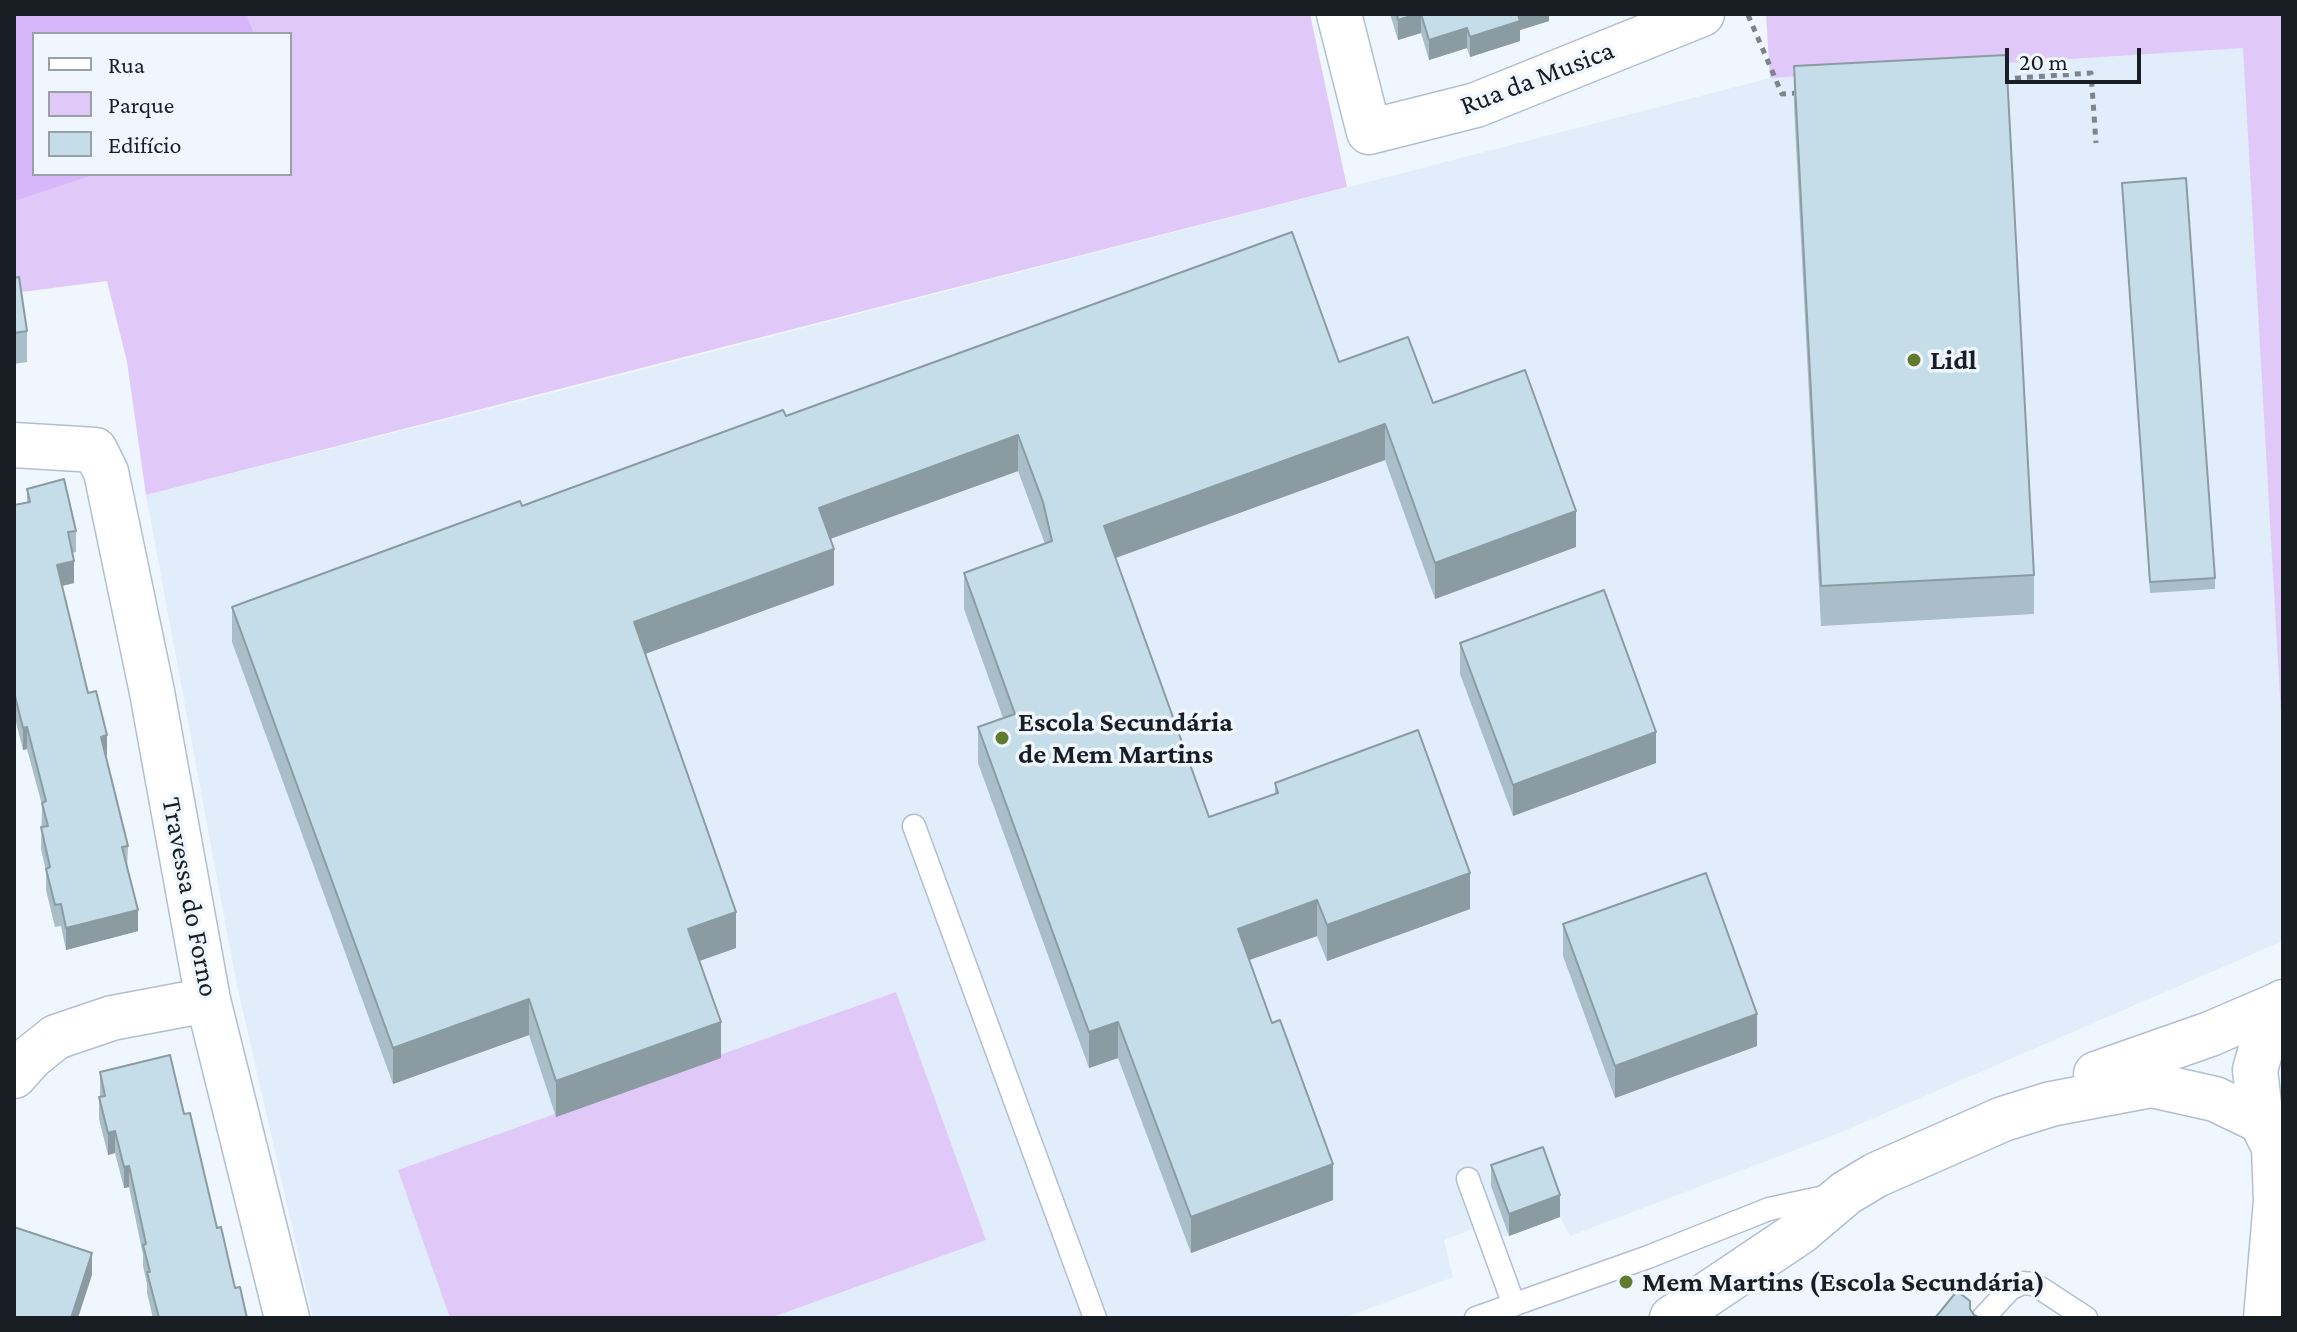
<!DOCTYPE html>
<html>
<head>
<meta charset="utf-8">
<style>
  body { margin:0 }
  #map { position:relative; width:2297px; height:1332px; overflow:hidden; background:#f0f6fe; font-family:"Crimson Pro",serif }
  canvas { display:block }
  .frame { position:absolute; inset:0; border:16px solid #191e25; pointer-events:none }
  .legend { position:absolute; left:32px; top:32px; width:260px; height:144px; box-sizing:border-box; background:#f0f6fe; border:2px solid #9aa0a7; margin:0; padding:10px 14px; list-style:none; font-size:24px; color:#191e25 }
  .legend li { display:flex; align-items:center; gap:16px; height:40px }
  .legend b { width:40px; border:2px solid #9aa0a7 }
  .scale { position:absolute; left:2005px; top:48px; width:136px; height:36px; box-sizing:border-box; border:4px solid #191e25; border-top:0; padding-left:10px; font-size:24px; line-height:28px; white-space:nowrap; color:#191e25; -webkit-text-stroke:6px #f0f6fe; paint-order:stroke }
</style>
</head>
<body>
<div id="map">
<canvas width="2297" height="1332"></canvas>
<div class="frame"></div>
<ul class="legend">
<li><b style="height:10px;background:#fff"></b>Rua</li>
<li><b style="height:22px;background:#e0c9f9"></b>Parque</li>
<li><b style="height:22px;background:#c5dde8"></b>Edifício</li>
</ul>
<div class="scale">20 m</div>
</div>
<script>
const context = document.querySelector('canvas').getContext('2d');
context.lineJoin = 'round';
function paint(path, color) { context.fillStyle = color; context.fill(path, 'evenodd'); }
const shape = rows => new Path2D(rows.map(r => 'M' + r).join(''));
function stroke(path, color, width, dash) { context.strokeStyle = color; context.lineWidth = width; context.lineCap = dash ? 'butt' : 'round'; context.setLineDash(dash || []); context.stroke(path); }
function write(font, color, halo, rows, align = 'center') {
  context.font = font + ' "Crimson Pro",serif'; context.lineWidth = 7; context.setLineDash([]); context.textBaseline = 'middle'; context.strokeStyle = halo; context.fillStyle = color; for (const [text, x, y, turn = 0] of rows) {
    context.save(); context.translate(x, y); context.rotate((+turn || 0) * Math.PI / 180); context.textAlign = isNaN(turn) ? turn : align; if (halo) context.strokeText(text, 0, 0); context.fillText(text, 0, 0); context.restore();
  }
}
paint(shape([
  [1766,14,2283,14,2283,941,1837,1134,1570,1236,1560,1217,1504,1237,1491,1222,1444,1240,1453,1277,1344,1318,313,1318,236,981,146,495,587,384,1770,78]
]), '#e2edfc');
paint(shape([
  [14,14,1310,14,1347,187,146,495,127,362,107,281,14,293],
  [34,34,290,34,290,174,34,174],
  [1766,14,2283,14,2283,750,2243,48,1770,78],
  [896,992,986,1240,770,1318,450,1318,398,1170]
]), '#e0c9f9');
paint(shape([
  [14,14,246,14,254,34,34,34,34,174,96,174,14,201]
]), '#d7b6fa');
const service = shape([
  [914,826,1095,1318],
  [1468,1179,1514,1305],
  [1476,1318,1648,1257,1769,1209,1829,1196],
  [1983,1318,2010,1289,2022,1283,2034,1284,2086,1318]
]);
const minor = shape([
  [1339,14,1369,132,1476,105,1702,14],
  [14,445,95,450,106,472,152,692,208,1000,287,1318],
  [2096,1074,2210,1034,2280,1004],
  [14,1076,31,1057,56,1037,112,1018,208,1000],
  [1672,1318,1800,1232,1846,1193,1876,1175,2003,1119,2051,1104,2152,1085,2215,1099,2261,1121]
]);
const tertiary = shape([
  [2283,1002,2266,1031,2255,1070,2261,1121,2274,1147,2283,1156],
  [2266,1318,2276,1201,2274,1147]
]);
stroke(service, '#b1bfd1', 25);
stroke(minor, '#b1bfd1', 47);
stroke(tertiary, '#b1bfd1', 47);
stroke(shape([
  [1748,15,1782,94,1798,93],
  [2003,79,2091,73,2096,143]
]), '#7e848b', 5, [6, 6]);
stroke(service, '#fff', 22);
stroke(minor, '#fff', 44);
stroke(tertiary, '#fff', 44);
paint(shape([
  [1390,14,1549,14,1549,21,1520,30,1520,41,1470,57,1467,48,1429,60,1421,33,1398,40],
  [1794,66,2034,575,2034,614,1821,626,1794,106],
  [2122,183,2215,578,2215,589,2150,593],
  [14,278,27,331,27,362,14,364],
  [1339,362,1433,403,1576,547,1435,599,1385,460,1116,558,1209,817,1275,794,1275,783,1470,909,1327,961,1317,936,1249,960,1333,1200,1191,1253,1118,1058,1089,1068,978,763,978,727,1003,718,964,609,964,573,1045,544,1018,471,830,539,834,585,645,654,736,948,699,961,721,1058,556,1117,529,1035,393,1084,232,642,232,607,522,506,786,416],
  [27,489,76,531,76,552,72,553,74,583,62,586,88,693,106,757,128,846,127,868,138,931,66,950,61,926,55,927,46,890,46,871,41,849,42,805,27,749,23,750,14,714,14,505,27,502],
  [1460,643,1656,763,1513,816,1460,674],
  [1563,924,1757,1046,1615,1098,1563,956],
  [100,1072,184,1114,217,1228,235,1288,247,1318,153,1318,147,1293,147,1284,143,1266,143,1255,129,1187,124,1188,115,1153,108,1155,99,1119,99,1097,100,1097],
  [1491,1165,1560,1217,1509,1236,1491,1186]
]), '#a9bec8');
paint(shape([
  [1417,14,1421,14,1421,33,1398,40,1398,20],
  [1517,14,1549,14,1549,21,1520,30,1520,41,1470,57,1470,37],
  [1467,28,1467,48,1429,60,1429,40],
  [1385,424,1385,460,1104,562,1104,526],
  [1018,435,1018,471,819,543,819,508],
  [1576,511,1576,547,1435,599,1435,563],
  [834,549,834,585,634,658,634,622],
  [74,561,74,583,57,587,57,565],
  [27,727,27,749,23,750,23,728],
  [1656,732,1656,763,1513,816,1513,785],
  [107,735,107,757,101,737],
  [1470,873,1470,909,1327,961,1327,925],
  [1317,900,1317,936,1238,964,1238,929],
  [138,910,138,931,66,950,66,928],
  [736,912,736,948,688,965,688,929],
  [529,999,529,1035,393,1084,393,1048],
  [1757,1014,1757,1046,1615,1098,1615,1066],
  [721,1022,721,1058,556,1117,556,1081],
  [1118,1022,1118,1058,1089,1068,1089,1032],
  [115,1131,115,1153,108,1155,108,1133],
  [1333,1164,1333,1200,1191,1253,1191,1217],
  [129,1166,129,1187,124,1188,124,1167],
  [1560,1195,1560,1217,1509,1236,1509,1214],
  [92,1253,92,1275,78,1318,71,1318]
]), '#8a9ba2');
const building = shape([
  [1397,14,1417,14,1398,20,1397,14],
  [1421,14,1518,14,1520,21,1470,37,1467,28,1429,40,1421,14],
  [2006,55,2034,575,1821,586,1794,66,2006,55],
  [2186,178,2215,578,2150,582,2122,183,2186,178],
  [1292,232,1339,362,1408,337,1433,403,1525,370,1576,511,1435,563,1385,424,1104,526,1209,817,1278,793,1275,783,1418,730,1470,873,1327,925,1317,900,1238,929,1272,1023,1280,1020,1333,1164,1191,1217,1118,1022,1089,1032,978,727,1015,714,964,573,1052,541,1043,502,1018,435,819,508,834,549,634,622,736,912,688,929,721,1022,556,1081,529,999,393,1048,232,607,520,501,522,506,783,410,786,416,1292,232],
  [19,277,27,331,14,333,14,278,19,277],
  [64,479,76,531,68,532,74,561,57,565,88,693,96,691,107,735,101,737,128,846,122,847,138,910,66,928,61,904,55,905,46,869,50,867,41,827,48,826,42,803,46,801,27,727,23,728,14,692,14,505,30,502,27,489,64,479],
  [1604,590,1656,732,1513,785,1460,643,1604,590],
  [1706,873,1757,1014,1615,1066,1563,924,1706,873],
  [170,1055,184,1114,190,1113,217,1228,221,1227,235,1288,240,1287,247,1318,159,1318,147,1272,150,1272,143,1245,146,1244,129,1166,124,1167,115,1131,108,1133,99,1097,105,1096,100,1072,170,1055],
  [1543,1147,1560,1195,1509,1214,1491,1165,1543,1147],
  [14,1227,92,1253,71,1318,14,1318,14,1227],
  [1957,1291,1970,1301,1970,1309,1974,1315,1980,1318,1935,1318,1957,1291]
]);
paint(building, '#c5dde8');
stroke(building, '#8a9ba2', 2);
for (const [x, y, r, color] of [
  [1914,360,8,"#617b2e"],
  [1002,738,8,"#617b2e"],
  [1626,1282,8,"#617b2e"]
]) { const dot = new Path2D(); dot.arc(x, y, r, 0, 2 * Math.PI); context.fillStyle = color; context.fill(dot); stroke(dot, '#f0f6fe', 3); }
write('28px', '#191e25', '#f0f6fe', [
  ["Rua da Musica",1537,78,-21],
  ["Travessa do Forno",190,897,79]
]);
write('bold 28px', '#191e25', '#f0f6fe', [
  ["Lidl",1930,360],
  ["Escola Secundária",1018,722],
  ["de Mem Martins",1018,754],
  ["Mem Martins (Escola Secundária)",1642,1282]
], 'left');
</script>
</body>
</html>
